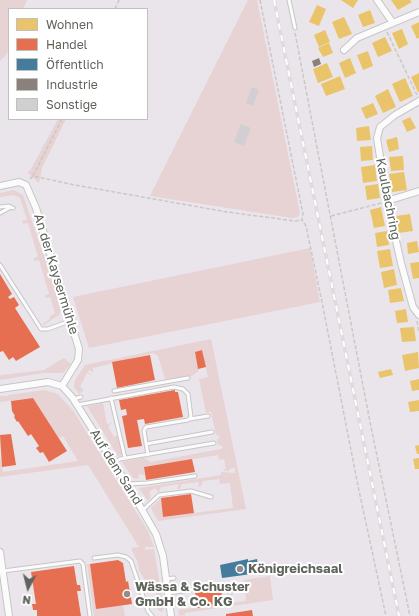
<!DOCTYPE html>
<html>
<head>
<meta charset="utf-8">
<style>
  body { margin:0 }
  #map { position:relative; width:419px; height:616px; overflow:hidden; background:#eae5eb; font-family:"Golos Text",sans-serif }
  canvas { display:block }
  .legend { position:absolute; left:8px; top:8px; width:140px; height:112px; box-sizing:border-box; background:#fff; border:1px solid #bfc1bd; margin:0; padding:5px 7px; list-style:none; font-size:12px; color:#5e635b }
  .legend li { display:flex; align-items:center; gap:8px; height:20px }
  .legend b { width:20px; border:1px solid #bfc1bd }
  .north { position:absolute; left:8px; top:568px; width:40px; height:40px; -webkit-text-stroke:3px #fff; paint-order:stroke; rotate:187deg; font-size:11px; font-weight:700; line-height:16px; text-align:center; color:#5e635b }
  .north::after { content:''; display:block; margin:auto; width:14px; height:18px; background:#5e635b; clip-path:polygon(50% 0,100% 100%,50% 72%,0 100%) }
</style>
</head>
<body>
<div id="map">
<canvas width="419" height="616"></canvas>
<ul class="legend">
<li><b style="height:11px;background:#e9c46a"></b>Wohnen</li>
<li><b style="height:11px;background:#e76f51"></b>Handel</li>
<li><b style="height:11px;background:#457b9d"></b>Öffentlich</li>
<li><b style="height:11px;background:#8a817c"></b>Industrie</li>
<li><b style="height:11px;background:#d2cfd3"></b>Sonstige</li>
</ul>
<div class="north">N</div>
</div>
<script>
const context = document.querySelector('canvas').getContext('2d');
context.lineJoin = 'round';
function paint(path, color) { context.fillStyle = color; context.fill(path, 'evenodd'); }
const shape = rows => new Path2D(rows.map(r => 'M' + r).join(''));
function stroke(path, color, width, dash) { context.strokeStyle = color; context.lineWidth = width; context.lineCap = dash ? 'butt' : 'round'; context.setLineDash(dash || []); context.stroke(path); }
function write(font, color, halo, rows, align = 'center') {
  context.font = font + ' "Golos Text",sans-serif'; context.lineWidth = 4; context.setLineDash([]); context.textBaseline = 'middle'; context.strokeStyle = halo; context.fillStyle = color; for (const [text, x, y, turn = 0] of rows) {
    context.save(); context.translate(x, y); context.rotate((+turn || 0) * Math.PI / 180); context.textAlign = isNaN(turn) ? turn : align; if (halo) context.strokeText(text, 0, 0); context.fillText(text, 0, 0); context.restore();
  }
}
paint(shape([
  [0,0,27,0,23,9,9,9,9,47,7,54,0,61],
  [248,0,257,0,300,213,298,217,292,218,150,196],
  [58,119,66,119,42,168,39,183,27,172,30,171],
  [14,190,23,195,60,303,60,314,44,325,42,324,50,319,49,317,55,313,50,297,45,298,45,295,49,294,39,260,34,261,34,258,38,257,28,223,23,224,22,221,27,220,20,198,14,195,0,197,0,193],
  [310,248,320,302,89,348,73,297],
  [211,339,246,509,158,521,151,508,161,498,163,517,233,508,230,483,219,484,220,479,203,481,201,486,198,487,199,482,182,484,180,489,177,489,179,484,161,487,159,492,158,492,155,488,149,492,151,496,148,501,139,488,221,475,221,472,235,473,235,468,229,469,229,471,221,470,226,469,224,459,219,460,218,455,144,467,145,475,139,474,138,479,133,478,122,462,144,458,151,462,221,449,223,447,218,444,217,440,220,436,216,435,211,412,206,413,199,379,208,377,202,350,195,352,199,371,192,376,165,379,158,356,153,353,93,368,93,373,90,370,88,372,92,375,87,373,80,387,84,390,79,394,74,387,75,380,85,365],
  [64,358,71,364,63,373,44,373,0,380,0,376,2,375,44,370],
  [44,390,58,394,74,412,148,531,154,547,145,547,145,550,154,549,164,609,162,612,158,610,154,581,146,582,139,570,138,563,131,548,139,547,88,465,0,477,0,455,3,472,78,461,63,436,59,438,33,398,0,402,0,396,8,396,8,395],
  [103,403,107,424,112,423,108,426,114,437,119,435,122,455,118,456,87,406],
  [87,564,90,564,96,608,123,605,125,616,94,616],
  [270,576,273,600,185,613,185,615,179,616,178,610,246,601,244,580]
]), '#e7d2d4');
paint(shape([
  [341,0,358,0,353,8],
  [391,0,410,0,412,2,398,10],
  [317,5,326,9,319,26,309,22],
  [370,10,375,23,363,27,358,15],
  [344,17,352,34,339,39,332,22],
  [419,22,419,38,417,39,411,26],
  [402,29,408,44,399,49,392,33],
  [325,30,330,42,319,47,314,35],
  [385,37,392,51,378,57,372,43],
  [329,43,333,53,323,57,318,48],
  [368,51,373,66,363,70,357,55],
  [350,58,356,73,345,78,339,63],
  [327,63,333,77,318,83,313,69],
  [419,73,419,92,418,92,411,77],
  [340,76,345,89,326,96,321,84],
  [405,78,413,96,400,102,392,84],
  [388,89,396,107,383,113,375,96],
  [373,103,378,114,366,119,361,108],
  [410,117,416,128,407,132,402,121],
  [369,126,371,140,357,141,356,128],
  [397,137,399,149,389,152,386,140],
  [372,146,373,160,361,161,360,147],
  [403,156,404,170,391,171,389,157],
  [375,165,377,181,363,183,361,167],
  [404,172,407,190,392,192,389,174],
  [378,184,380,198,367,200,365,186],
  [381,207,385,226,374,228,370,210],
  [410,214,413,231,398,233,396,216],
  [387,231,389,245,377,247,375,233],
  [417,241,419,252,408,254,407,243],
  [390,249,393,266,380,268,377,251],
  [419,262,419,278,413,279,410,263],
  [394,269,397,285,384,288,381,272],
  [401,288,404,301,390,303,388,290],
  [406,309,408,322,397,323,395,311],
  [414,327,416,341,402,342,400,328],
  [418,352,419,368,405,371,402,355],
  [391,369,393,375,380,378,378,372],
  [419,379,419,390,412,391,410,381],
  [419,400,419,411,410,412,408,402],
  [419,445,419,454,417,454,415,446],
  [419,458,419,469,415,469,413,459]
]), '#e9c46a');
paint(shape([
  [0,274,12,294,8,297,10,299,14,297,19,305,15,308,40,347,16,361,13,357,9,360,3,351,0,352],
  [202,350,206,367,198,369,195,352],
  [150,355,155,380,117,388,112,362],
  [175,390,175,392,178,392,183,417,145,424,144,419,137,420,142,446,128,448,122,416,127,415,126,409,121,410,119,400],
  [33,398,67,451,49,462,43,452,40,453,36,448,39,446,31,434,28,436,18,421,17,422,14,417,15,416,12,411,11,401],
  [11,434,16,465,2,467,0,435],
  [192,459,195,472,146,480,144,467],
  [191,494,194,513,163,517,161,498],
  [118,560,123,563,126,582,128,581,132,604,96,609,90,564],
  [74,566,77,585,80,585,81,591,77,591,81,616,37,616,37,610,33,610,32,604,36,604,31,572],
  [221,588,223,604,197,608,195,591],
  [252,610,253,616,226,616,226,614]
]), '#e76f51');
paint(shape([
  [248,559,248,561,257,559,259,573,222,578,220,565]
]), '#457b9d');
paint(shape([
  [319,58,321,64,314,67,312,61]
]), '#8a817c');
paint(shape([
  [252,87,259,90,253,106,246,103],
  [241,124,251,128,244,146,234,142]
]), '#d2cfd3');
const lane = shape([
  [289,0,295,28],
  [0,207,9,206,13,208],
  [0,213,11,207],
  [0,265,41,329,48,329,70,321],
  [114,391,188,378],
  [111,398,125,458],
  [73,399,81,397],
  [77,405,174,387,183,389,188,394,191,417,188,420,146,427,144,431,148,455],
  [190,419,208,416],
  [146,444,212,432],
  [114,463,120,459,214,443],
  [127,484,147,483,195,476],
  [143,510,159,495,191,491,211,497],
  [94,558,118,555,126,557,131,561,148,611,152,616],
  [3,571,80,561,83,564,90,616],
  [166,579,174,578],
  [168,593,224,585,230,593]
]);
const street = shape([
  [377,0,393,23],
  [344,50,357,38,419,12],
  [419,101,395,115,380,127,377,138,387,201,401,263,413,307,419,315],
  [0,186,19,182,26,185,36,208,79,349,78,360,62,386],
  [387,201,419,191],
  [0,389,48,382,62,386,72,397,127,484,156,534,163,556,171,616],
  [0,552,9,616]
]);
stroke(lane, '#c6c6c6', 5);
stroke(street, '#c6c6c6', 8);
stroke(shape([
  [260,0,303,214,302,220,306,226,322,302,358,486,386,616],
  [115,9,119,0],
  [387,32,417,95],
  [295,33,370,422,410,616],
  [33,176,62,119],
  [30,179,33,176,75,185,227,212,295,221,302,220],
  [331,216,381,203],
  [417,321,419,333]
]), '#cac8c5', 1.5, [4, 2]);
stroke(lane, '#fcfbfc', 3);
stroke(street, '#fcfbfc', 6);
const rail = shape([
  [274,0,399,616]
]);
stroke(rail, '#dcdcdc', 3.5);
stroke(rail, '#fff', 2, [6]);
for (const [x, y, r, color] of [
  [240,569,4,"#8f908d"],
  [127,594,4,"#8f908d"]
]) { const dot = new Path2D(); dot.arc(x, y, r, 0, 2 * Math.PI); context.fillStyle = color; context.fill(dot); stroke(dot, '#fff', 1.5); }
write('13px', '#5e635b', '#fff', [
  ["Kaulbachring",388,199,79],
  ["An der Kaysermühle",56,274,73],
  ["Auf dem Sand",116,467,58]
]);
write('bold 13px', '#5e635b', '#fff', [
  ["Königreichsaal",248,569],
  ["Wässa & Schuster",135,587],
  ["GmbH & Co. KG",135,602]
], 'left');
</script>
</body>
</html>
